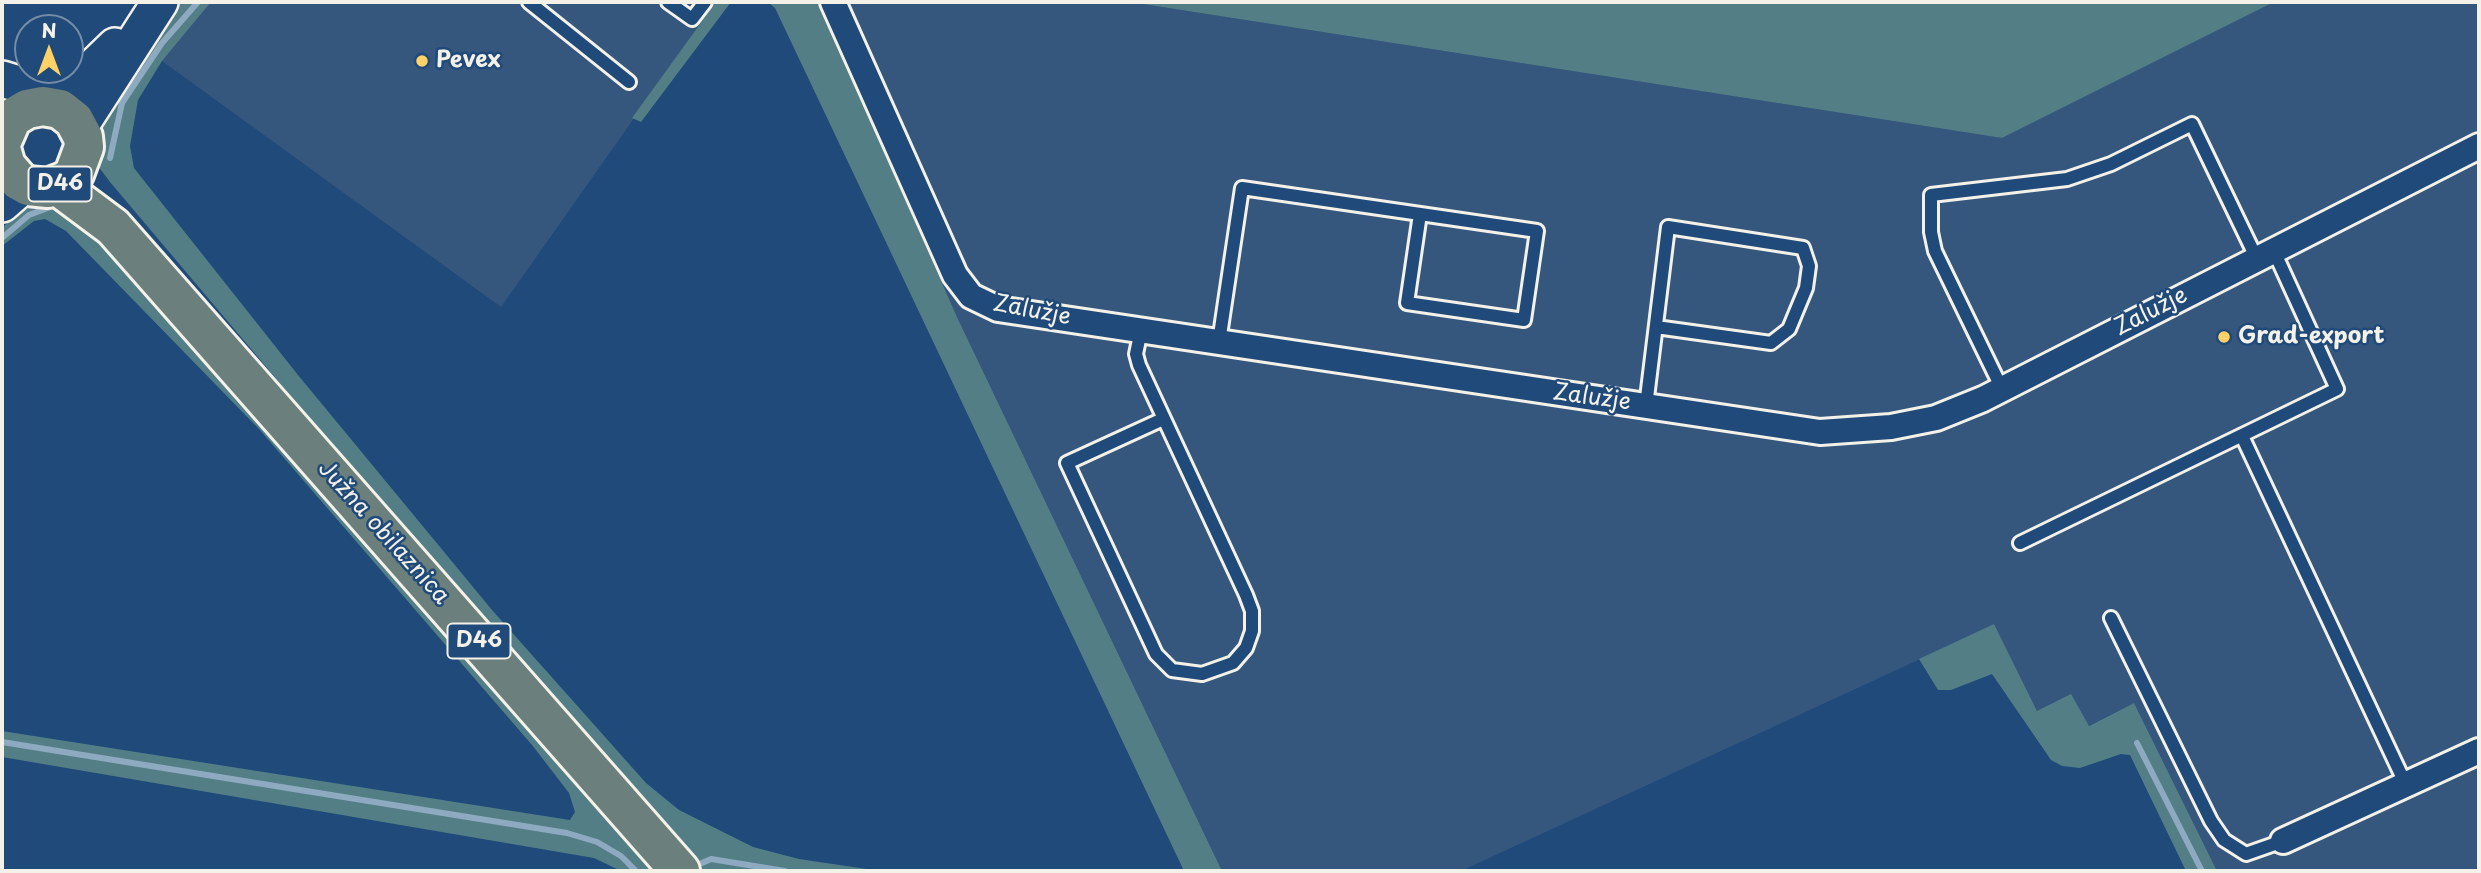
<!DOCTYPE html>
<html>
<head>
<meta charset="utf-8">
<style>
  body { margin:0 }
  #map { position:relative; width:2481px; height:873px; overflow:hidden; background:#1f4a7a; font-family:"Playpen Sans",sans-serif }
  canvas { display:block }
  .frame { position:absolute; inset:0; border:4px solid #f4f1e8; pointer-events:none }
  .north { position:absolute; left:14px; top:14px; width:70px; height:70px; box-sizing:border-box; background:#1f4a7a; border:2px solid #748da6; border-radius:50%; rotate:0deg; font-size:19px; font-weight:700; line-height:28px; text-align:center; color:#f4f1e8 }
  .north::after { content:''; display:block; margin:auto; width:24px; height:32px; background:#ffd166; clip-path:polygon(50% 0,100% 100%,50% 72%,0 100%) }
</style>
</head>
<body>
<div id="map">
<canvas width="2481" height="873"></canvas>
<div class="frame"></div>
<div class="north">N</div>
</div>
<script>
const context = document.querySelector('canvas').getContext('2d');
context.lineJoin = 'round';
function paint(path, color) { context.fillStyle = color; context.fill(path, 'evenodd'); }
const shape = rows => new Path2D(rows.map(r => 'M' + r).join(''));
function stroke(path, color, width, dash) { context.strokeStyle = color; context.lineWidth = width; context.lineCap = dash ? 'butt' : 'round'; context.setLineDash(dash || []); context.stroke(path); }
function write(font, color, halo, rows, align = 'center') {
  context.font = font + ' "Playpen Sans",sans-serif'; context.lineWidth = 5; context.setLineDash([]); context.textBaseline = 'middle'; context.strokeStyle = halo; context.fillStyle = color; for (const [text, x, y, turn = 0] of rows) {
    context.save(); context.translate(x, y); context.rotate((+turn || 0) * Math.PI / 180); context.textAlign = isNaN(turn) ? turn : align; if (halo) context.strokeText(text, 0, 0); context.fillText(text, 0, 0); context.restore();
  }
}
paint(shape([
  [211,2,716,2,501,307,162,61],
  [820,2,1130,2,2002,138,2274,2,2479,2,2479,871,2217,871,2134,703,2088,726,2037,711,1994,625,1461,871,1222,871,957,317]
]), '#35577e');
paint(shape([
  [175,2,211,2,162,61,138,100,130,146,134,168,298,375,492,610,646,783,679,810,753,847,799,859,880,871,692,871,110,182,92,158,94,125],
  [716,2,731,2,641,122,632,118],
  [768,2,818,2,957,317,1222,871,1184,871,775,8],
  [1130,2,2274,2,2002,138],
  [39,203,52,203,84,225,154,297,665,871,621,871,594,858,2,757,2,731,570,820,575,812,569,793,532,745,259,429,66,231,45,219,34,221,2,246,2,228,17,214],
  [1994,624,2037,711,2071,694,2089,726,2134,703,2217,871,2186,871,2130,755,2121,754,2080,768,2062,766,2051,760,1992,674,1951,690,1938,690,1919,659]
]), '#537e86');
stroke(shape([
  [110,158,122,103,162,43,198,2],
  [2,238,29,215,53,206],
  [2,742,567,833,597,842,621,856,636,871],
  [2137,743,2202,871],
  [702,863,711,859,785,871]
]), '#8daac0', 6);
const lane = shape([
  [529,2,629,82],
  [668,2,692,19,705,2],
  [1141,330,1136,354,1139,365,1246,595,1252,611,1252,631,1246,648,1233,663,1202,674,1172,670,1156,654,1067,463,1163,419],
  [1219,342,1242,188,1537,231,1524,320,1407,303,1420,214],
  [2002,389,1935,251,1931,232,1931,195,2067,179,2111,164,2192,124,2256,257],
  [1646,406,1668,227,1803,248,1809,266,1806,288,1789,329,1771,343,1656,327],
  [2242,436,2406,785],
  [2020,543,2337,389,2273,249],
  [2111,618,2211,821,2224,840,2246,854,2283,841]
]);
const street = shape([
  [833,2,955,275,971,296,998,309,1820,432,1891,427,1936,418,1983,399,2479,146],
  [2283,841,2479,751]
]);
const secondary = shape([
  [2,79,35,89,48,87,72,74],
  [52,107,115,46],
  [79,128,160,2],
  [2,204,25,184]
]);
const primary = shape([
  [2,141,12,118,27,109,43,106,60,109,74,120,83,137,84,147,74,174,66,181,48,188,28,186,19,181,6,166,2,152],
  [58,186,113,227,680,871]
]);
stroke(lane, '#f4f1e8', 18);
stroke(street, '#f4f1e8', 30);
stroke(secondary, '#f4f1e8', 40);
stroke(primary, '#f4f1e8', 44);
stroke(lane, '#1f4a7a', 12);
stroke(street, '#1f4a7a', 24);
stroke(secondary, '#1f4a7a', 35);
stroke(primary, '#6b7f7c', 38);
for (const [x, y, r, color] of [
  [422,61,7,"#ffd166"],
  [2224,337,7,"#ffd166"]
]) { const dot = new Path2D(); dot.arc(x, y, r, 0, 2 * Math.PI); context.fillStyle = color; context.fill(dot); stroke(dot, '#1f4a7a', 2.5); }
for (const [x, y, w] of [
  [60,184,63],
  [479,641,63]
]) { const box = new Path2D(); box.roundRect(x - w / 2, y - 17.5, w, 35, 5); context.fillStyle = '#1f4a7a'; context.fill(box); stroke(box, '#f4f1e8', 2); }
write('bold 21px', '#f4f1e8', null, [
  ["D46",60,184],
  ["D46",479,641]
]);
write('bold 23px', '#f4f1e8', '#1f4a7a', [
  ["Pevex",436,61],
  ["Grad-export",2238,337]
], 'left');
write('23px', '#f4f1e8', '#1f4a7a', [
  ["Zalužje",1032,311,11],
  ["Zalužje",2151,312,-27],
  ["Zalužje",1592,398,8],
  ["Južna obilaznica",383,533,48]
]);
</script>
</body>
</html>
